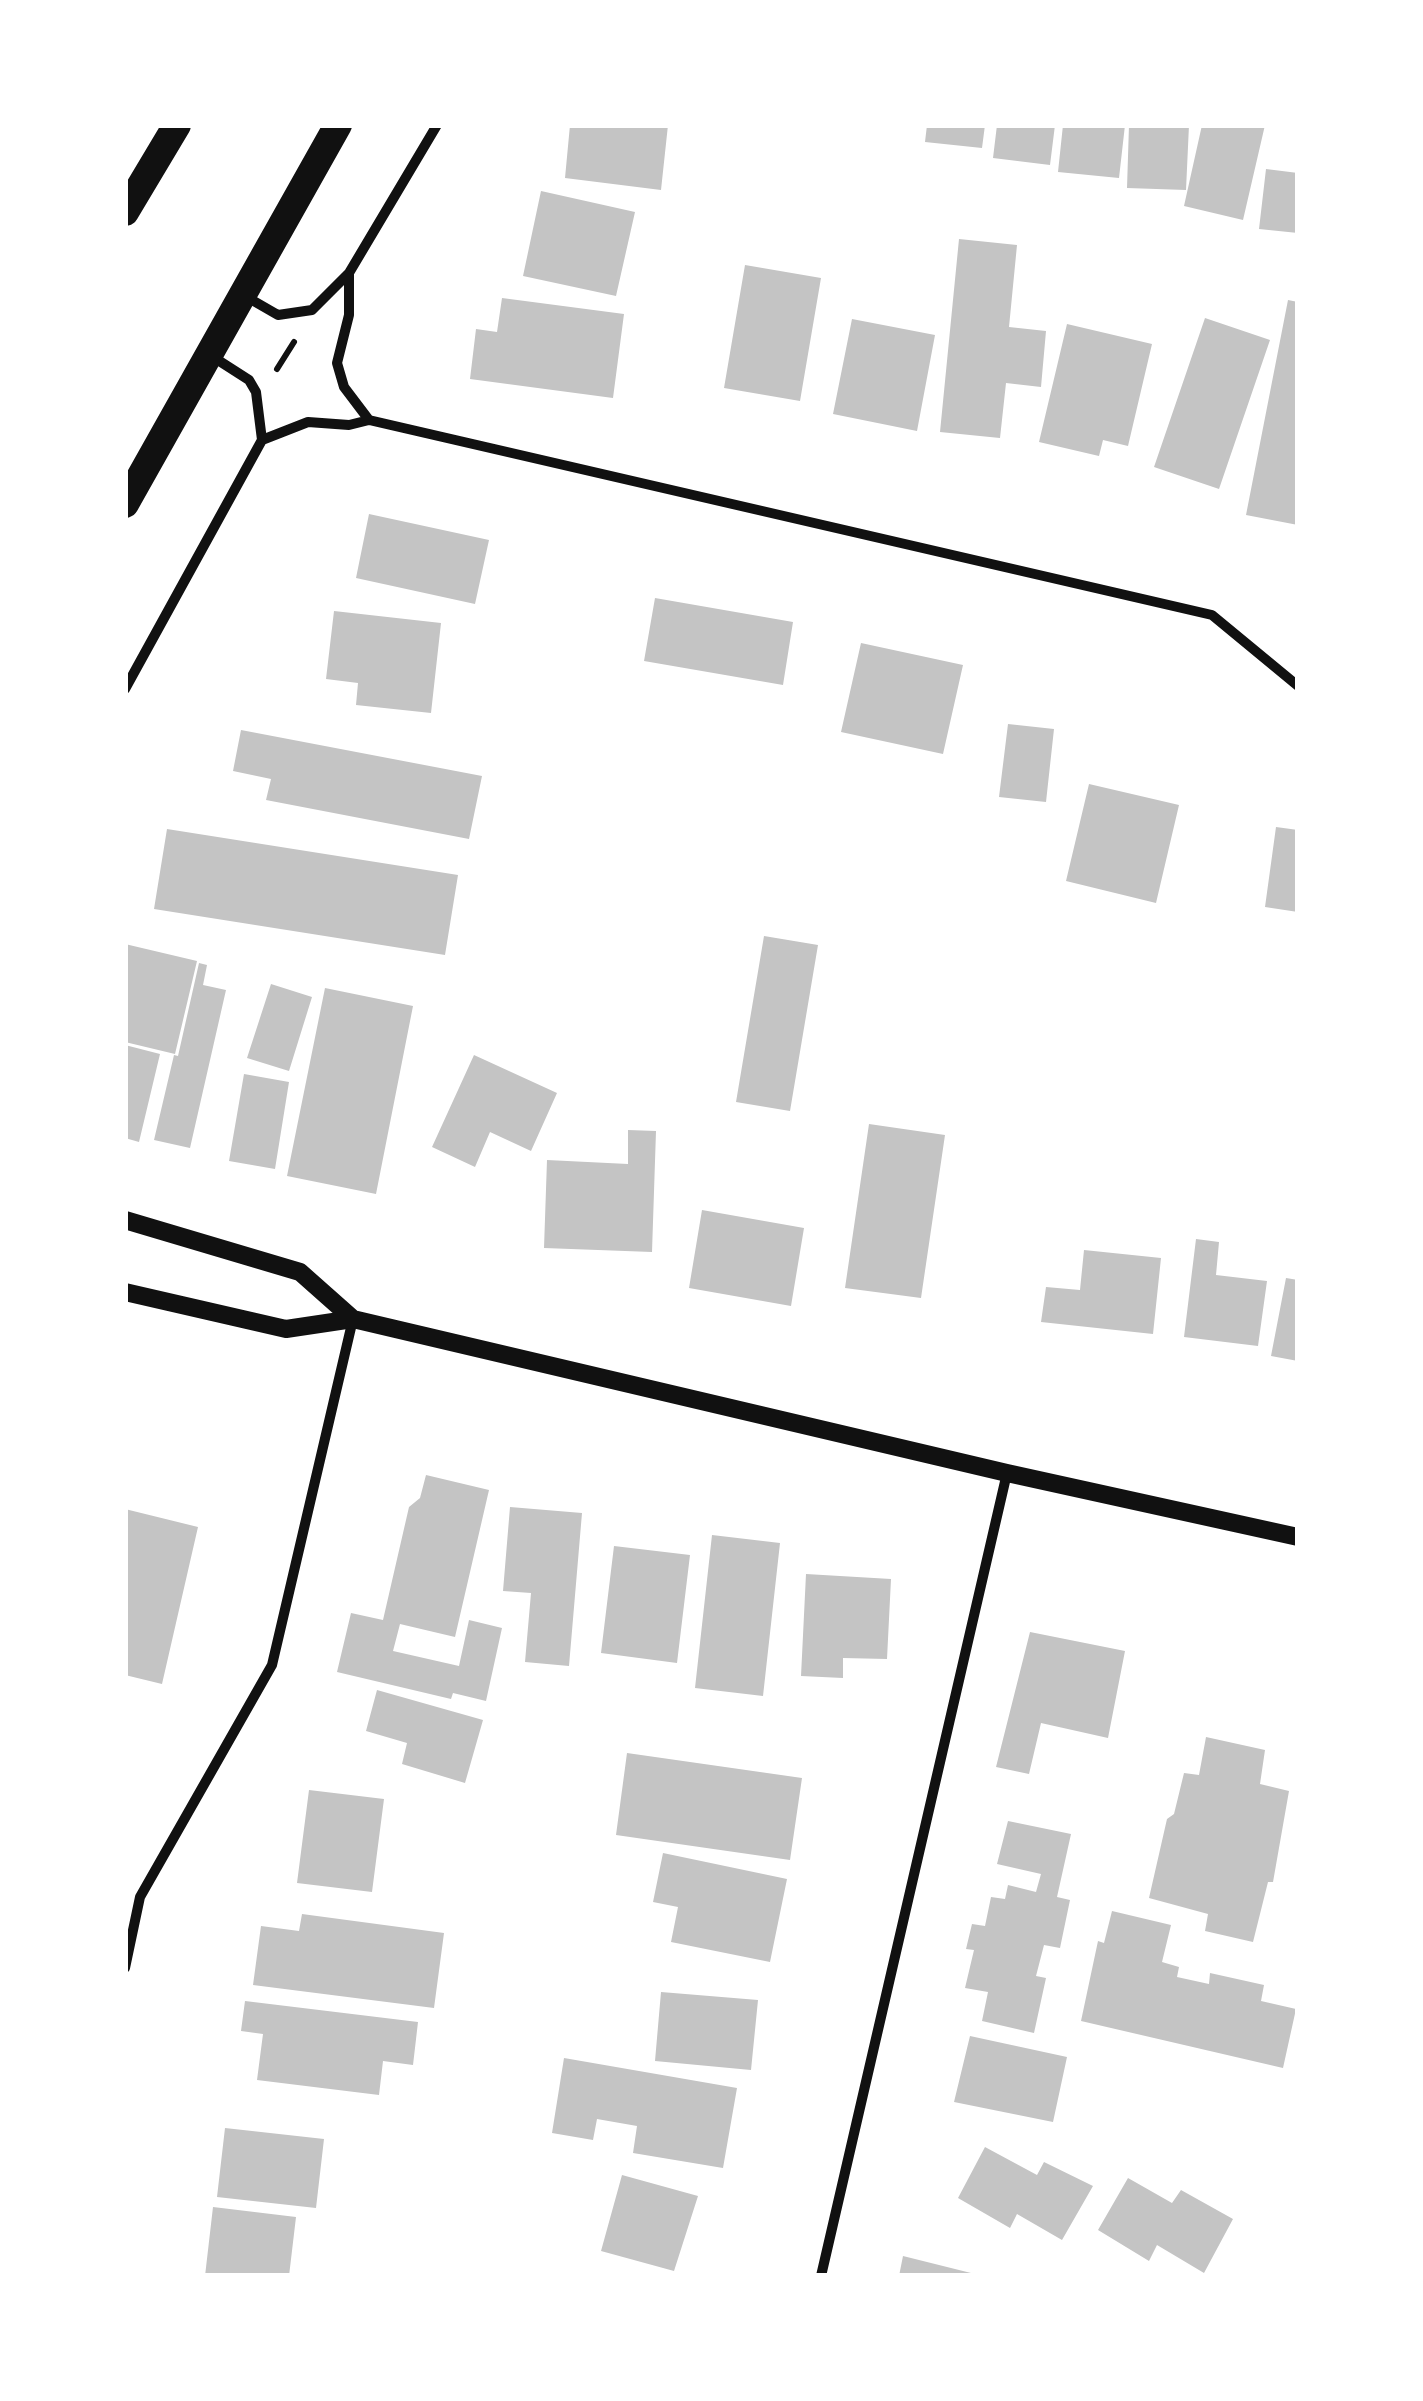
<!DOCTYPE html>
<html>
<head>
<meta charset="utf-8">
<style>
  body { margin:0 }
  #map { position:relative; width:1423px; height:2401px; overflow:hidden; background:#fff; font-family:"Noto Serif",serif }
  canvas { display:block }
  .frame { position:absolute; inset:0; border:128px solid #fff; pointer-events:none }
</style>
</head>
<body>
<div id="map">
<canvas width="1423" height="2401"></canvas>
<div class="frame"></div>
</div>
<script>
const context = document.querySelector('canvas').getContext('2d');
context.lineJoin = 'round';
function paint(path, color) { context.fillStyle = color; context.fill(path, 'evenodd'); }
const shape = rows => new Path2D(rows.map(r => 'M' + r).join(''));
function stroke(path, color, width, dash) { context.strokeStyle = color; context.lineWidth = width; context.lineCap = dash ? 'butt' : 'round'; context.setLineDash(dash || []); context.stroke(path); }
paint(shape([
  [570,125,668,125,661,190,565,178],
  [927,125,985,125,982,148,925,142],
  [997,125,1055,125,1050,165,993,158],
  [1063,125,1125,125,1119,178,1058,172],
  [1129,125,1189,125,1186,190,1127,188],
  [1202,125,1265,125,1243,220,1184,206],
  [1266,169,1298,173,1298,233,1259,229],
  [541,191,635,212,616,296,523,276],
  [959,239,1017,245,1009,327,1046,331,1041,387,1006,383,1000,438,940,432],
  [745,265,821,278,800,401,724,388],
  [502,298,624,314,613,398,470,379,476,329,497,332],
  [1288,300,1298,302,1298,525,1246,515],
  [1205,318,1270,340,1219,489,1154,467],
  [852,319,935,335,917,431,833,414],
  [1067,324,1152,344,1128,446,1103,440,1099,456,1039,442],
  [369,514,489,540,475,604,356,578],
  [655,598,793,622,783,685,644,661],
  [334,611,441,623,431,713,356,705,358,683,326,679],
  [861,643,963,665,943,754,841,732],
  [1008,724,1054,729,1046,802,999,797],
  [241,730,482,776,469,839,266,800,271,779,233,771],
  [1089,784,1179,805,1156,903,1066,881],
  [1276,827,1298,830,1298,912,1265,907],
  [167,829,458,875,445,955,154,909],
  [764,936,818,945,790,1111,736,1102],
  [125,944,197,961,175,1054,125,1042],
  [199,963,207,965,203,985,226,990,190,1148,154,1140,174,1055,178,1056],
  [271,984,312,997,289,1071,247,1058],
  [325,988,413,1006,376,1194,287,1176],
  [125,1045,160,1054,139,1142,125,1138],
  [474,1055,557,1093,531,1151,490,1132,475,1167,432,1147],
  [244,1074,289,1082,275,1169,229,1161],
  [869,1124,945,1135,921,1298,845,1288],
  [628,1130,656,1131,652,1252,544,1248,547,1160,628,1164],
  [702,1210,804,1228,791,1306,689,1288],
  [1196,1239,1219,1242,1216,1275,1267,1281,1258,1346,1184,1337],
  [1084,1250,1161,1258,1153,1334,1041,1322,1046,1287,1080,1290],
  [1286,1278,1298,1280,1298,1361,1271,1356],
  [426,1475,489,1490,455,1637,400,1624,393,1651,459,1666,469,1620,502,1628,486,1701,453,1693,451,1699,337,1672,351,1613,383,1620,409,1507,420,1498],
  [510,1507,582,1513,569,1666,525,1662,531,1593,503,1591],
  [125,1509,198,1527,162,1684,125,1675],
  [712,1535,780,1543,763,1696,695,1688],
  [614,1546,690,1555,677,1663,601,1653],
  [806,1574,891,1579,887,1659,843,1658,843,1678,801,1676],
  [1030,1632,1125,1651,1108,1738,1041,1723,1029,1774,996,1767],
  [377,1690,483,1720,465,1783,402,1764,407,1743,366,1731],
  [1206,1737,1265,1750,1260,1784,1289,1791,1273,1882,1268,1882,1253,1942,1205,1931,1208,1914,1149,1898,1167,1819,1174,1814,1184,1773,1199,1775],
  [627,1753,802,1778,790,1860,616,1835],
  [309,1790,384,1799,372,1892,297,1883],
  [1008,1821,1071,1834,1057,1897,1070,1900,1060,1948,1044,1945,1036,1976,1046,1978,1034,2033,982,2021,988,1992,965,1988,974,1950,966,1949,972,1924,985,1926,991,1897,1005,1899,1008,1885,1036,1892,1041,1874,997,1864],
  [663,1853,787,1879,770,1962,671,1942,678,1907,653,1902],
  [1112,1911,1171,1925,1162,1962,1179,1967,1177,1977,1209,1984,1210,1973,1264,1985,1261,2001,1296,2009,1283,2068,1081,2021,1098,1941,1104,1943],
  [302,1914,444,1933,434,2008,253,1985,261,1926,299,1931],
  [661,1992,758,2000,751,2070,655,2061],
  [245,2001,418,2022,413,2065,383,2061,379,2095,257,2080,263,2034,241,2031],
  [970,2036,1067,2057,1053,2122,954,2102],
  [564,2058,737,2088,723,2168,633,2153,637,2126,597,2119,593,2140,552,2133],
  [225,2128,324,2139,316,2208,217,2197],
  [985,2147,1037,2175,1044,2162,1093,2186,1062,2240,1017,2214,1010,2228,958,2198],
  [622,2175,698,2196,674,2271,601,2251],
  [1128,2178,1172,2203,1181,2190,1233,2219,1204,2273,1157,2245,1149,2261,1098,2230],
  [213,2207,296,2217,289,2276,205,2276],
  [903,2256,979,2275,979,2276,899,2276]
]), '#c4c4c4');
stroke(shape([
  [277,369,294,342]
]), '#111', 6);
stroke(shape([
  [349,273,349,315,337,363,344,387,369,420],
  [245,296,278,315,312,310,349,273,437,125],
  [210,355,249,380,256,392,262,440],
  [125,689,262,440,308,422,349,425,369,420,1212,615,1298,686],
  [125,1968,140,1897,272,1665,353,1319],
  [821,2276,1007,1473]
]), '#111', 10);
stroke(shape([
  [125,1220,300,1272,353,1319],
  [125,1292,286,1329,353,1319,1007,1473,1298,1537]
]), '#111', 18);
stroke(shape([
  [125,212,177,125],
  [125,504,338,125]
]), '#111', 28);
</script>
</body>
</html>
